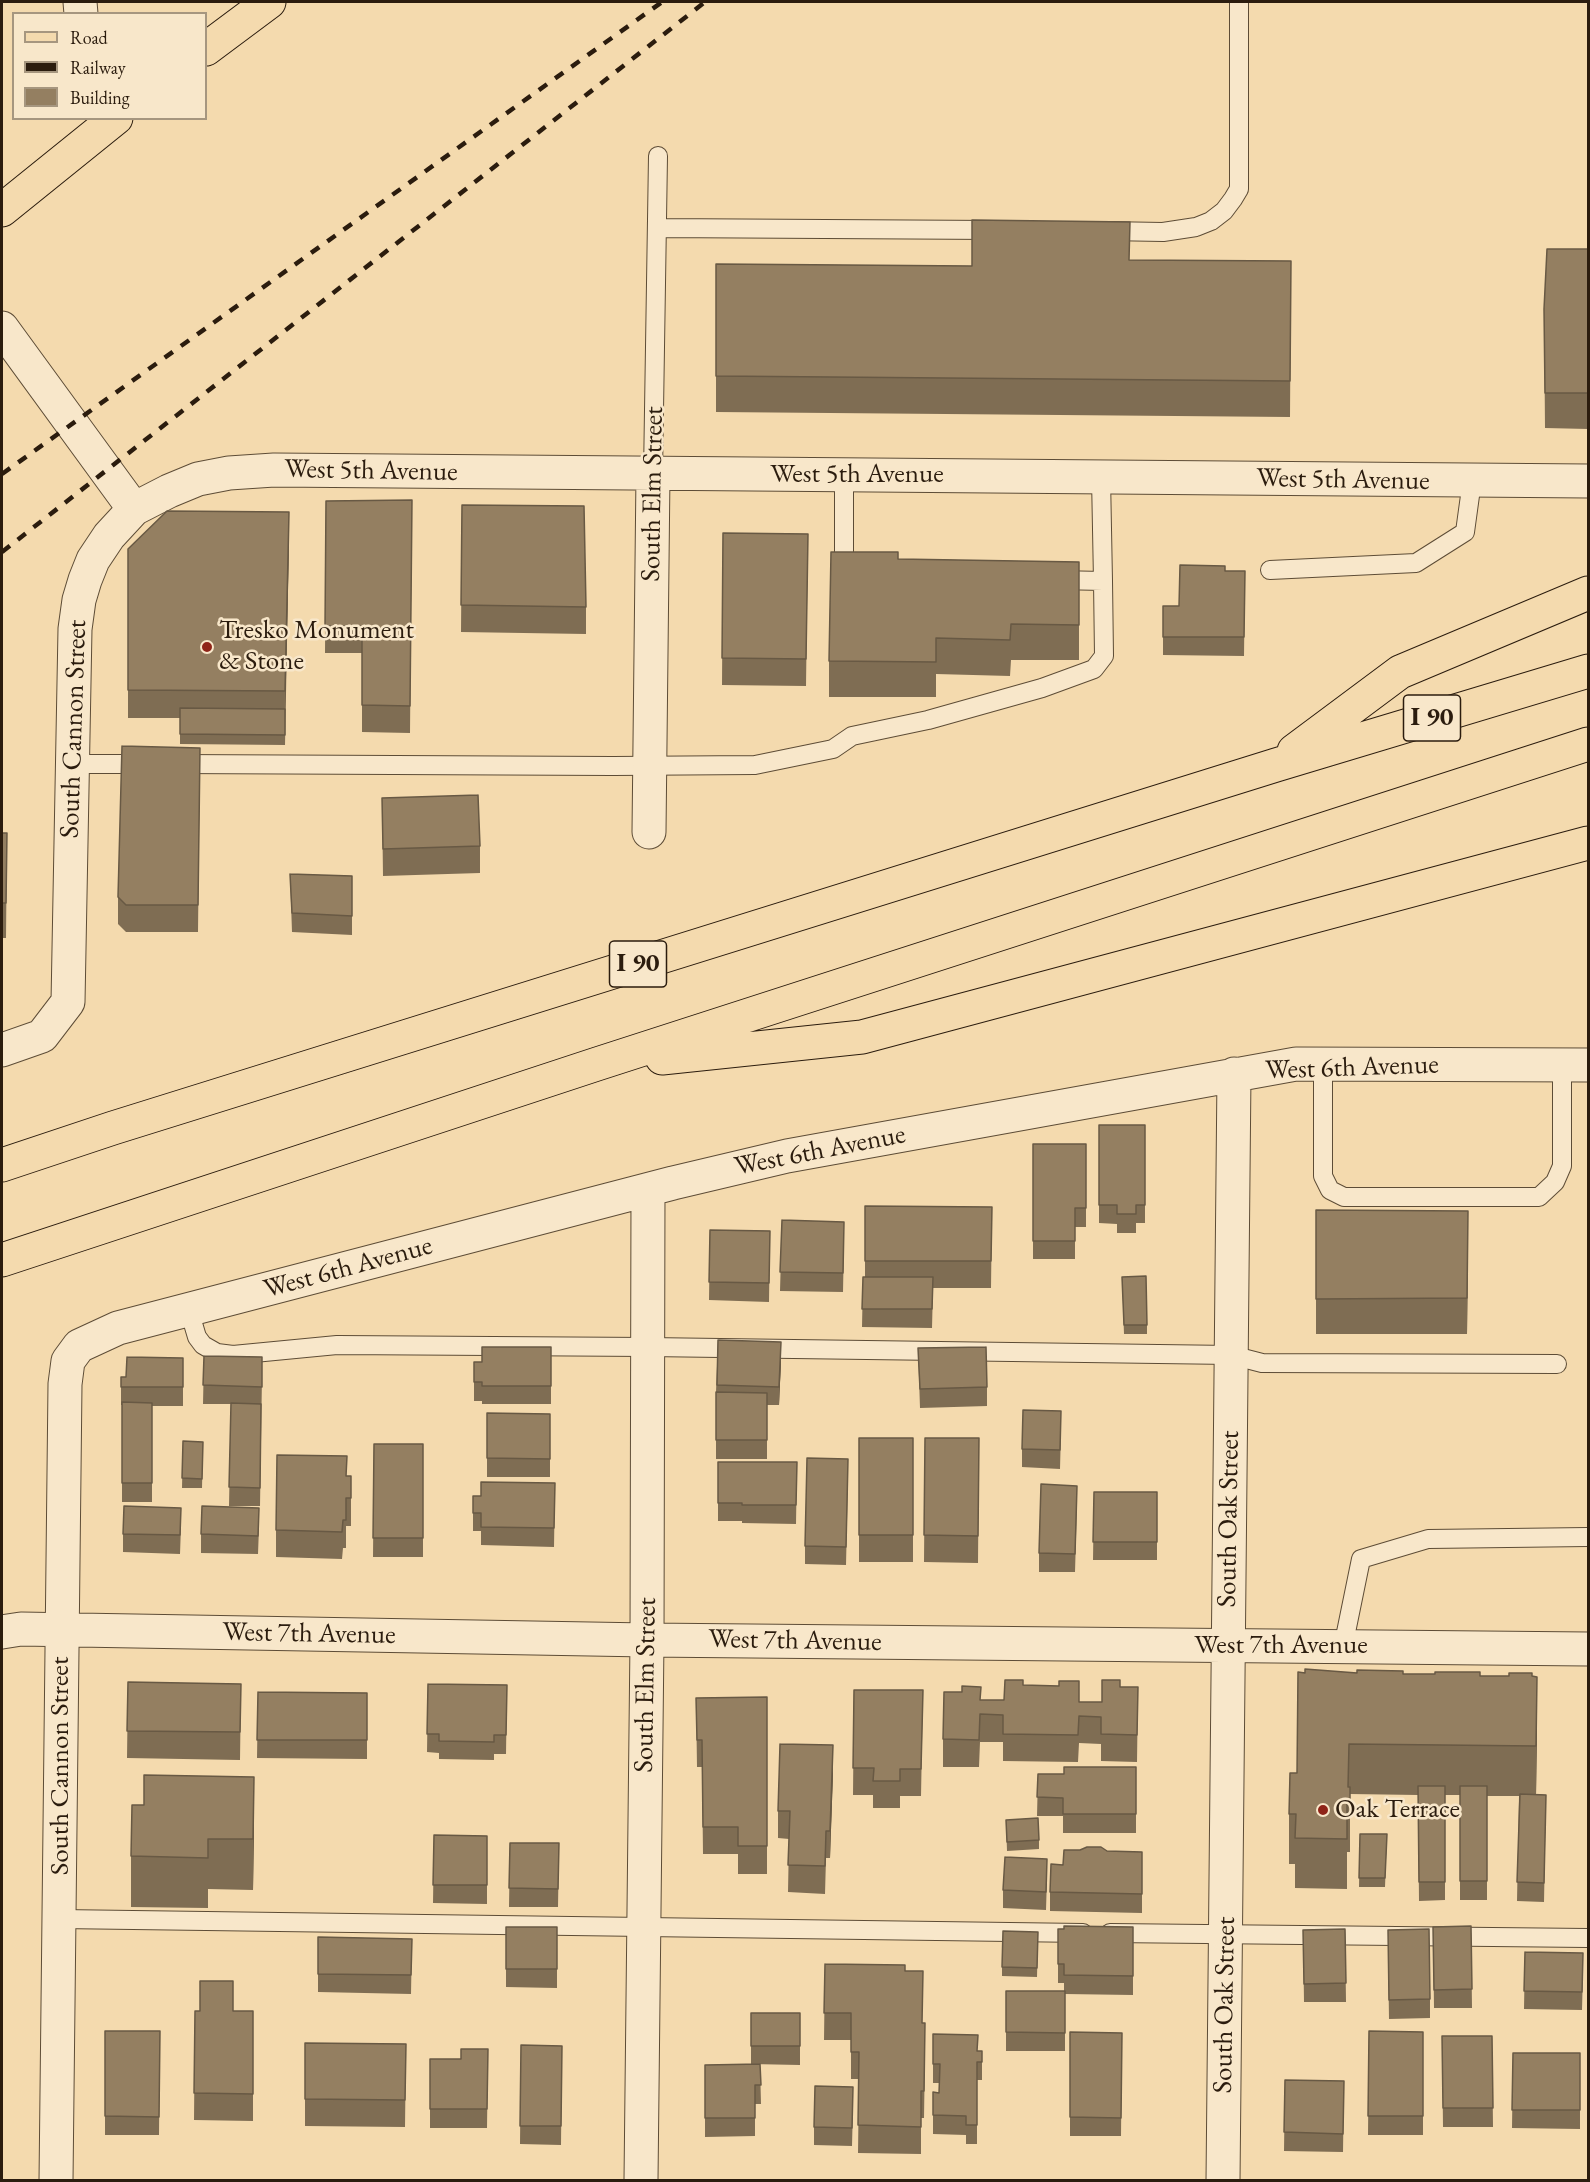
<!DOCTYPE html>
<html>
<head>
<meta charset="utf-8">
<style>
  body { margin:0 }
  #map { position:relative; width:1590px; height:2182px; overflow:hidden; background:#f4daae; font-family:"EB Garamond",serif }
  canvas { display:block }
  .frame { position:absolute; inset:0; border:3px solid #2b1c0e; pointer-events:none }
  .legend { position:absolute; left:12px; top:12px; width:195px; height:108px; box-sizing:border-box; background:#f8e7ca; border:2px solid #a6967f; margin:0; padding:8px 10px; list-style:none; font-size:18px; color:#2b1c0e }
  .legend li { display:flex; align-items:center; gap:12px; height:30px }
  .legend b { width:30px; border:2px solid #a6967f }
</style>
</head>
<body>
<div id="map">
<canvas width="1590" height="2182"></canvas>
<div class="frame"></div>
<ul class="legend">
<li><b style="height:8px;background:#f4daae"></b>Road</li>
<li><b style="height:8px;background:#2b1c0e"></b>Railway</li>
<li><b style="height:16px;background:#947f61"></b>Building</li>
</ul>
</div>
<script>
const context = document.querySelector('canvas').getContext('2d');
context.lineJoin = 'round';
const shape = rows => new Path2D(rows.map(r => 'M' + r).join(''));
function stroke(path, color, width, dash) { context.strokeStyle = color; context.lineWidth = width; context.lineCap = dash ? 'butt' : 'round'; context.setLineDash(dash || []); context.stroke(path); }
function paint(path, color) { context.fillStyle = color; context.fill(path, 'evenodd'); }
function write(font, color, halo, rows, align = 'center') {
  context.font = font + ' "EB Garamond",serif'; context.lineWidth = 5; context.setLineDash([]); context.textBaseline = 'middle'; context.strokeStyle = halo; context.fillStyle = color; for (const [text, x, y, turn = 0] of rows) {
    context.save(); context.translate(x, y); context.rotate((+turn || 0) * Math.PI / 180); context.textAlign = isNaN(turn) ? turn : align; if (halo) context.strokeText(text, 0, 0); context.fillText(text, 0, 0); context.restore();
  }
}
const service = shape([
  [657,228,994,230],
  [1106,231,1163,232,1196,227,1211,221,1224,211,1233,199,1239,189,1239,2],
  [653,474,658,156],
  [844,475,844,558,848,571,850,572],
  [1270,570,1416,563,1465,532,1472,481],
  [1057,580,1103,581,1101,477],
  [72,764,146,764],
  [176,764,613,766,755,765,833,749,852,736,928,720,1042,688,1094,669,1104,656,1103,581],
  [1323,1063,1323,1176,1330,1190,1344,1197,1539,1197,1555,1182,1562,1166,1562,1065],
  [189,1310,197,1337,203,1345,217,1353,233,1355,337,1345,648,1347,1231,1355,1262,1363,1557,1364],
  [1343,1647,1361,1559,1428,1539,1588,1537],
  [60,1919,1083,1933],
  [1110,1933,1588,1938]
]);
const minor = shape([
  [80,2,81,14],
  [2,328,134,509],
  [649,832,653,474],
  [2,1050,42,1036,68,1002,75,629,79,600,85,580,93,560,109,536,134,509,169,491,198,479,229,473,274,470,1588,481],
  [2,1632,21,1629,647,1640,1588,1649],
  [56,2180,65,1384,68,1361,79,1346,118,1328,673,1183,787,1156,1296,1064,1588,1065],
  [641,2180,647,1640,648,1190],
  [1223,2180,1234,1074]
]);
const primary = shape([
  [206,49,269,2],
  [2,210,116,118]
]);
const motorway = shape([
  [1294,751,1400,672,1588,593],
  [662,1058,862,1037,1588,843],
  [2,1165,113,1128,1276,765,1588,671],
  [2,1260,597,1064,1588,744]
]);
stroke(service, '#5d4c36', 20);
stroke(minor, '#5d4c36', 35);
stroke(primary, '#2b1c0e', 35);
stroke(motorway, '#2b1c0e', 35);
stroke(service, '#f8e7ca', 18);
stroke(minor, '#f8e7ca', 33);
stroke(primary, '#f4daae', 33);
stroke(motorway, '#f4daae', 33);
stroke(shape([
  [2,474,662,2],
  [2,552,705,2]
]), '#2b1c0e', 4.5, [10, 10]);
paint(shape([
  [1588,249,1588,429,1545,428,1544,309],
  [1130,260,1291,261,1290,417,716,412,716,264,972,266],
  [412,500,410,733,362,732,362,653,325,653,326,501],
  [462,505,586,607,586,634,461,632],
  [723,533,808,534,806,686,722,685],
  [289,540,285,745,180,744,180,718,128,718,128,549],
  [898,559,1079,562,1079,660,1011,660,1010,676,936,674,936,697,829,697,829,661],
  [1225,571,1245,571,1244,656,1163,655,1163,606,1179,606],
  [200,748,198,932,126,932,118,924,118,897],
  [382,798,480,846,480,873,383,876],
  [2,833,7,833,6,938,2,938],
  [290,874,352,876,352,935,292,932],
  [1099,1125,1145,1125,1145,1223,1136,1223,1136,1233,1117,1233,1117,1224,1099,1223],
  [1033,1144,1086,1144,1086,1227,1075,1227,1075,1259,1033,1259],
  [865,1206,992,1207,991,1288,933,1288,932,1328,862,1327,863,1277,865,1277],
  [1316,1210,1468,1247,1467,1334,1316,1334],
  [782,1220,844,1240,843,1292,780,1291],
  [710,1230,770,1231,769,1302,709,1300],
  [1122,1277,1147,1325,1147,1334,1124,1334],
  [718,1340,781,1361,779,1405,767,1405,767,1459,716,1459,716,1392],
  [551,1347,551,1404,482,1404,482,1401,474,1401,474,1362,482,1362],
  [918,1348,987,1387,987,1406,920,1408],
  [204,1356,262,1376,260,1506,229,1506,231,1404,203,1404],
  [183,1358,183,1406,152,1406,152,1502,122,1502,122,1405,121,1405,121,1377,126,1377],
  [487,1413,550,1414,550,1477,487,1477],
  [1061,1430,1060,1469,1022,1467,1022,1449],
  [859,1438,913,1438,913,1562,859,1562],
  [925,1438,979,1438,978,1563,924,1562],
  [183,1441,203,1442,202,1488,182,1488],
  [374,1444,423,1444,423,1557,373,1557],
  [718,1462,797,1462,796,1524,742,1523,742,1521,718,1521],
  [347,1476,351,1476,351,1526,346,1526,346,1548,343,1548,342,1559,276,1557,276,1530],
  [848,1478,846,1565,805,1564,805,1546],
  [555,1483,554,1547,481,1545,481,1531,473,1531,473,1513,481,1496],
  [1094,1492,1157,1492,1157,1560,1093,1560],
  [1077,1504,1075,1572,1039,1572,1039,1553],
  [181,1526,180,1554,123,1552,123,1534],
  [259,1527,258,1554,201,1553,201,1534],
  [1357,1673,1480,1676,1537,1727,1536,1794,1546,1795,1544,1902,1517,1901,1519,1796,1487,1796,1487,1900,1460,1900,1460,1795,1445,1795,1445,1900,1419,1901,1418,1795,1350,1794,1350,1852,1347,1852,1347,1889,1295,1888,1295,1864,1289,1864,1289,1814,1297,1773],
  [128,1682,241,1684,240,1760,127,1758],
  [428,1684,507,1685,506,1754,494,1754,494,1760,439,1759,439,1753,427,1752],
  [1023,1685,1079,1702,1102,1702,1120,1687,1138,1687,1137,1762,1101,1761,1101,1744,1079,1743,1078,1762,1003,1761,1003,1742,980,1742,979,1767,943,1767,943,1739,981,1700,1004,1700],
  [854,1690,923,1690,921,1796,900,1796,900,1808,873,1808,873,1795,853,1795],
  [258,1692,367,1693,367,1759,257,1758],
  [767,1697,767,1874,738,1874,738,1854,703,1854,702,1767,697,1767,696,1698],
  [1136,1767,1136,1833,1063,1833,1063,1816,1037,1816,1038,1774,1064,1774],
  [833,1773,830,1858,826,1858,825,1894,788,1892,789,1839,778,1838,778,1811],
  [1006,1820,1039,1840,1039,1849,1007,1851],
  [254,1827,253,1890,208,1889,208,1908,131,1907,131,1856],
  [1360,1834,1387,1834,1385,1887,1359,1887],
  [434,1835,487,1836,487,1904,433,1903],
  [510,1843,559,1843,558,1907,509,1907],
  [1107,1851,1142,1852,1142,1913,1050,1911,1050,1892,1063,1865],
  [1047,1877,1046,1910,1003,1908,1003,1890],
  [1471,1926,1472,2008,1434,2008,1433,1927],
  [506,1927,557,1927,557,1988,506,1987],
  [1133,1927,1133,1995,1065,1994,1065,2051,1006,2051,1006,1991,1064,1991,1064,1983,1058,1983,1058,1929],
  [1345,1929,1346,2002,1304,2002,1303,1930],
  [1038,1932,1037,1977,1002,1976,1002,1967],
  [318,1937,412,1939,411,1994,318,1992],
  [1588,1940,1588,1995,1587,1995],
  [1388,1949,1430,1999,1430,2018,1389,2019],
  [1525,1952,1583,1972,1582,2010,1524,2009],
  [825,1964,905,1971,922,2023,925,2051,924,2118,921,2118,921,2154,858,2153,859,2079,851,2079,851,2040,824,2040],
  [195,2011,253,2011,253,2121,194,2120],
  [751,2013,800,2013,800,2065,751,2064],
  [105,2031,160,2031,159,2135,105,2135],
  [1369,2031,1423,2032,1423,2135,1368,2135],
  [1070,2032,1122,2033,1121,2136,1070,2136],
  [933,2034,978,2051,982,2051,982,2080,977,2080,977,2144,966,2144,966,2135,933,2134,933,2092,939,2093,940,2083,933,2083],
  [1442,2036,1492,2036,1493,2127,1443,2127],
  [305,2043,406,2044,405,2127,305,2126],
  [521,2045,562,2046,561,2145,520,2144],
  [488,2049,487,2128,430,2128,430,2059,461,2059],
  [1513,2053,1580,2053,1580,2129,1512,2128],
  [760,2064,761,2104,755,2104,755,2136,705,2137,705,2065],
  [1285,2080,1344,2081,1343,2152,1284,2151],
  [853,2106,852,2146,814,2145,814,2127]
]), '#7f6d53');
paint(shape([
  [289,512,289,540,285,718,285,691],
  [1468,1211,1468,1247,1467,1334,1467,1298],
  [781,1342,781,1361,779,1405,779,1387],
  [1537,1677,1537,1727,1536,1797,1536,1746],
  [833,1745,833,1773,830,1858,830,1831],
  [254,1777,254,1827,253,1890,253,1839]
]), '#685944');
const building = shape([
  [972,220,1130,222,1129,260,1291,261,1290,381,716,376,716,264,972,266,972,220],
  [1547,249,1588,249,1588,393,1545,393,1544,309,1547,249],
  [412,500,410,706,362,705,362,626,325,626,326,501,412,500],
  [462,505,584,506,586,607,461,605,462,505],
  [167,511,289,512,285,691,128,690,128,549,167,511],
  [723,533,808,534,806,659,722,658,723,533],
  [831,552,898,552,898,559,1079,562,1079,625,1011,624,1010,640,936,638,936,662,829,661,831,552],
  [1180,565,1225,566,1225,571,1245,571,1244,637,1163,637,1163,606,1179,606,1180,565],
  [180,708,285,709,285,735,180,734,180,708],
  [122,746,200,748,198,905,126,905,118,897,122,746],
  [478,795,480,846,383,849,382,798,478,795],
  [2,833,7,833,6,903,2,903,2,833],
  [290,874,352,876,352,916,292,913,290,874],
  [1099,1125,1145,1125,1145,1205,1136,1205,1136,1214,1117,1214,1117,1205,1099,1205,1099,1125],
  [1033,1144,1086,1144,1086,1208,1075,1208,1075,1241,1033,1241,1033,1144],
  [865,1206,992,1207,991,1261,865,1261,865,1206],
  [1316,1210,1468,1211,1467,1298,1316,1299,1316,1210],
  [782,1220,844,1222,843,1273,780,1272,782,1220],
  [710,1230,770,1231,769,1283,709,1282,710,1230],
  [1146,1276,1147,1325,1124,1325,1122,1277,1146,1276],
  [863,1277,933,1277,932,1309,862,1309,863,1277],
  [718,1340,781,1342,779,1387,717,1385,718,1340],
  [482,1347,551,1347,551,1386,482,1386,482,1382,474,1382,474,1362,482,1362,482,1347],
  [986,1347,987,1387,920,1389,918,1348,986,1347],
  [204,1356,262,1357,262,1387,203,1385,204,1356],
  [127,1357,183,1358,183,1387,121,1387,121,1377,126,1377,127,1357],
  [716,1392,767,1393,767,1440,716,1440,716,1392],
  [122,1402,152,1403,152,1483,122,1483,122,1402],
  [231,1403,261,1404,260,1488,229,1487,231,1403],
  [1023,1410,1061,1411,1060,1450,1022,1449,1023,1410],
  [487,1413,550,1414,550,1459,487,1458,487,1413],
  [859,1438,913,1438,913,1535,859,1535,859,1438],
  [925,1438,979,1438,978,1536,924,1535,925,1438],
  [183,1441,203,1442,202,1479,182,1478,183,1441],
  [374,1444,423,1444,423,1538,373,1538,374,1444],
  [277,1455,347,1456,346,1476,351,1476,351,1498,346,1498,346,1520,343,1520,342,1532,276,1530,277,1455],
  [807,1458,848,1459,846,1547,805,1546,807,1458],
  [718,1462,797,1462,796,1505,742,1505,742,1503,718,1503,718,1462],
  [481,1482,555,1483,554,1528,481,1527,481,1513,473,1513,473,1496,481,1496,481,1482],
  [1041,1484,1077,1486,1075,1554,1039,1553,1041,1484],
  [1094,1492,1157,1492,1157,1542,1093,1542,1094,1492],
  [124,1506,181,1508,180,1535,123,1534,124,1506],
  [202,1506,259,1508,258,1536,201,1534,202,1506],
  [1305,1669,1357,1673,1357,1670,1403,1671,1403,1674,1435,1674,1435,1672,1480,1672,1480,1676,1509,1676,1509,1673,1532,1673,1532,1676,1537,1677,1536,1746,1349,1744,1348,1787,1350,1787,1350,1802,1347,1802,1347,1839,1295,1838,1296,1814,1289,1814,1290,1773,1297,1773,1298,1672,1305,1673,1305,1669],
  [1005,1680,1023,1680,1023,1685,1059,1686,1059,1681,1079,1681,1079,1702,1102,1702,1102,1680,1120,1680,1120,1687,1138,1687,1137,1735,1101,1734,1101,1717,1079,1716,1078,1735,1003,1734,1003,1715,980,1714,979,1740,943,1739,944,1692,962,1692,962,1686,981,1687,980,1700,1004,1700,1005,1680],
  [128,1682,241,1684,240,1732,127,1731,128,1682],
  [428,1684,507,1685,506,1735,494,1735,494,1742,439,1741,439,1734,427,1734,428,1684],
  [854,1690,923,1690,921,1769,900,1769,900,1781,873,1781,874,1768,853,1768,854,1690],
  [258,1692,367,1693,367,1740,257,1740,258,1692],
  [767,1697,767,1846,738,1846,738,1827,703,1827,702,1740,697,1740,696,1698,767,1697],
  [780,1744,833,1745,830,1831,826,1831,825,1866,788,1865,790,1811,778,1811,780,1744],
  [1064,1767,1136,1767,1136,1814,1063,1814,1063,1798,1037,1797,1038,1774,1064,1774,1064,1767],
  [144,1775,254,1777,253,1839,208,1839,208,1858,131,1856,132,1805,144,1805,144,1775],
  [1418,1786,1445,1786,1445,1882,1419,1882,1418,1786],
  [1460,1786,1487,1786,1487,1881,1460,1881,1460,1786],
  [1520,1794,1546,1795,1544,1883,1517,1882,1520,1794],
  [1038,1818,1039,1840,1007,1842,1006,1820,1038,1818],
  [1360,1834,1387,1834,1385,1878,1359,1878,1360,1834],
  [434,1835,487,1836,487,1885,433,1885,434,1835],
  [510,1843,559,1843,558,1889,509,1888,510,1843],
  [1087,1847,1101,1847,1107,1851,1142,1852,1142,1894,1050,1892,1051,1864,1063,1865,1064,1850,1080,1850,1087,1847],
  [1005,1857,1047,1859,1046,1892,1003,1890,1005,1857],
  [1064,1926,1133,1927,1133,1976,1064,1975,1064,1964,1058,1964,1058,1929,1064,1929,1064,1926],
  [1471,1926,1472,1989,1434,1990,1433,1927,1471,1926],
  [506,1927,557,1927,557,1969,506,1969,506,1927],
  [1345,1929,1346,1983,1304,1984,1303,1930,1345,1929],
  [1429,1929,1430,1999,1389,2000,1388,1930,1429,1929],
  [1003,1931,1038,1932,1037,1968,1002,1967,1003,1931],
  [318,1937,412,1939,411,1975,318,1974,318,1937],
  [1525,1952,1583,1953,1582,1992,1524,1991,1525,1952],
  [825,1964,905,1965,905,1971,923,1971,922,2023,925,2023,924,2091,921,2091,921,2127,858,2125,859,2052,851,2052,851,2013,824,2013,825,1964],
  [200,1981,233,1981,233,2011,253,2011,253,2094,194,2093,195,2011,200,2011,200,1981],
  [1006,1991,1065,1991,1065,2033,1006,2032,1006,1991],
  [751,2013,800,2013,800,2046,751,2046,751,2013],
  [105,2031,160,2031,159,2117,105,2116,105,2031],
  [1369,2031,1423,2032,1423,2116,1368,2116,1369,2031],
  [1070,2032,1122,2033,1121,2118,1070,2117,1070,2032],
  [933,2034,978,2035,977,2051,982,2051,982,2062,977,2062,977,2125,966,2125,966,2116,933,2115,933,2092,939,2093,940,2064,933,2064,933,2034],
  [1442,2036,1492,2036,1493,2108,1443,2108,1442,2036],
  [305,2043,406,2044,405,2100,305,2099,305,2043],
  [521,2045,562,2046,561,2126,520,2126,521,2045],
  [461,2049,488,2049,487,2109,430,2109,430,2059,461,2059,461,2049],
  [1513,2053,1580,2053,1580,2110,1512,2110,1513,2053],
  [760,2064,761,2085,755,2085,755,2118,705,2118,705,2065,760,2064],
  [1285,2080,1344,2081,1343,2134,1284,2132,1285,2080],
  [815,2086,853,2087,852,2128,814,2127,815,2086]
]);
paint(building, '#947f61');
stroke(building, '#685944', 1.5);
for (const [x, y, r, color] of [
  [207,647,6,"#8f2418"],
  [1323,1810,6,"#8f2418"]
]) { const dot = new Path2D(); dot.arc(x, y, r, 0, 2 * Math.PI); context.fillStyle = color; context.fill(dot); stroke(dot, '#f8e7ca', 2); }
for (const [x, y, w] of [
  [1432,718,57],
  [638,964,57]
]) { const box = new Path2D(); box.roundRect(x - w / 2, y - 23, w, 46, 4.5); context.fillStyle = '#f8e7ca'; context.fill(box); stroke(box, '#2b1c0e', 1.5); }
write('bold 26px', '#2b1c0e', null, [
  ["I 90",1432,718],
  ["I 90",638,964]
]);
write('27px', '#2b1c0e', '#f8e7ca', [
  ["West 5th Avenue",371,471,1],
  ["West 5th Avenue",857,475],
  ["West 5th Avenue",1343,480,1],
  ["South Elm Street",653,494,-89],
  ["South Cannon Street",74,729,-88],
  ["West 6th Avenue",1352,1068,-2],
  ["West 6th Avenue",820,1151,-11],
  ["West 6th Avenue",348,1268,-15],
  ["South Oak Street",1229,1519,-89],
  ["West 7th Avenue",309,1634,1],
  ["West 7th Avenue",795,1641,1],
  ["West 7th Avenue",1281,1646],
  ["South Elm Street",646,1685,-89],
  ["South Cannon Street",61,1766,-90],
  ["South Oak Street",1225,2005,-89]
]);
write('27px', '#2b1c0e', '#f8e7ca', [
  ["Tresko Monument",219,631],
  ["& Stone",219,662],
  ["Oak Terrace",1335,1810]
], 'left');
</script>
</body>
</html>
